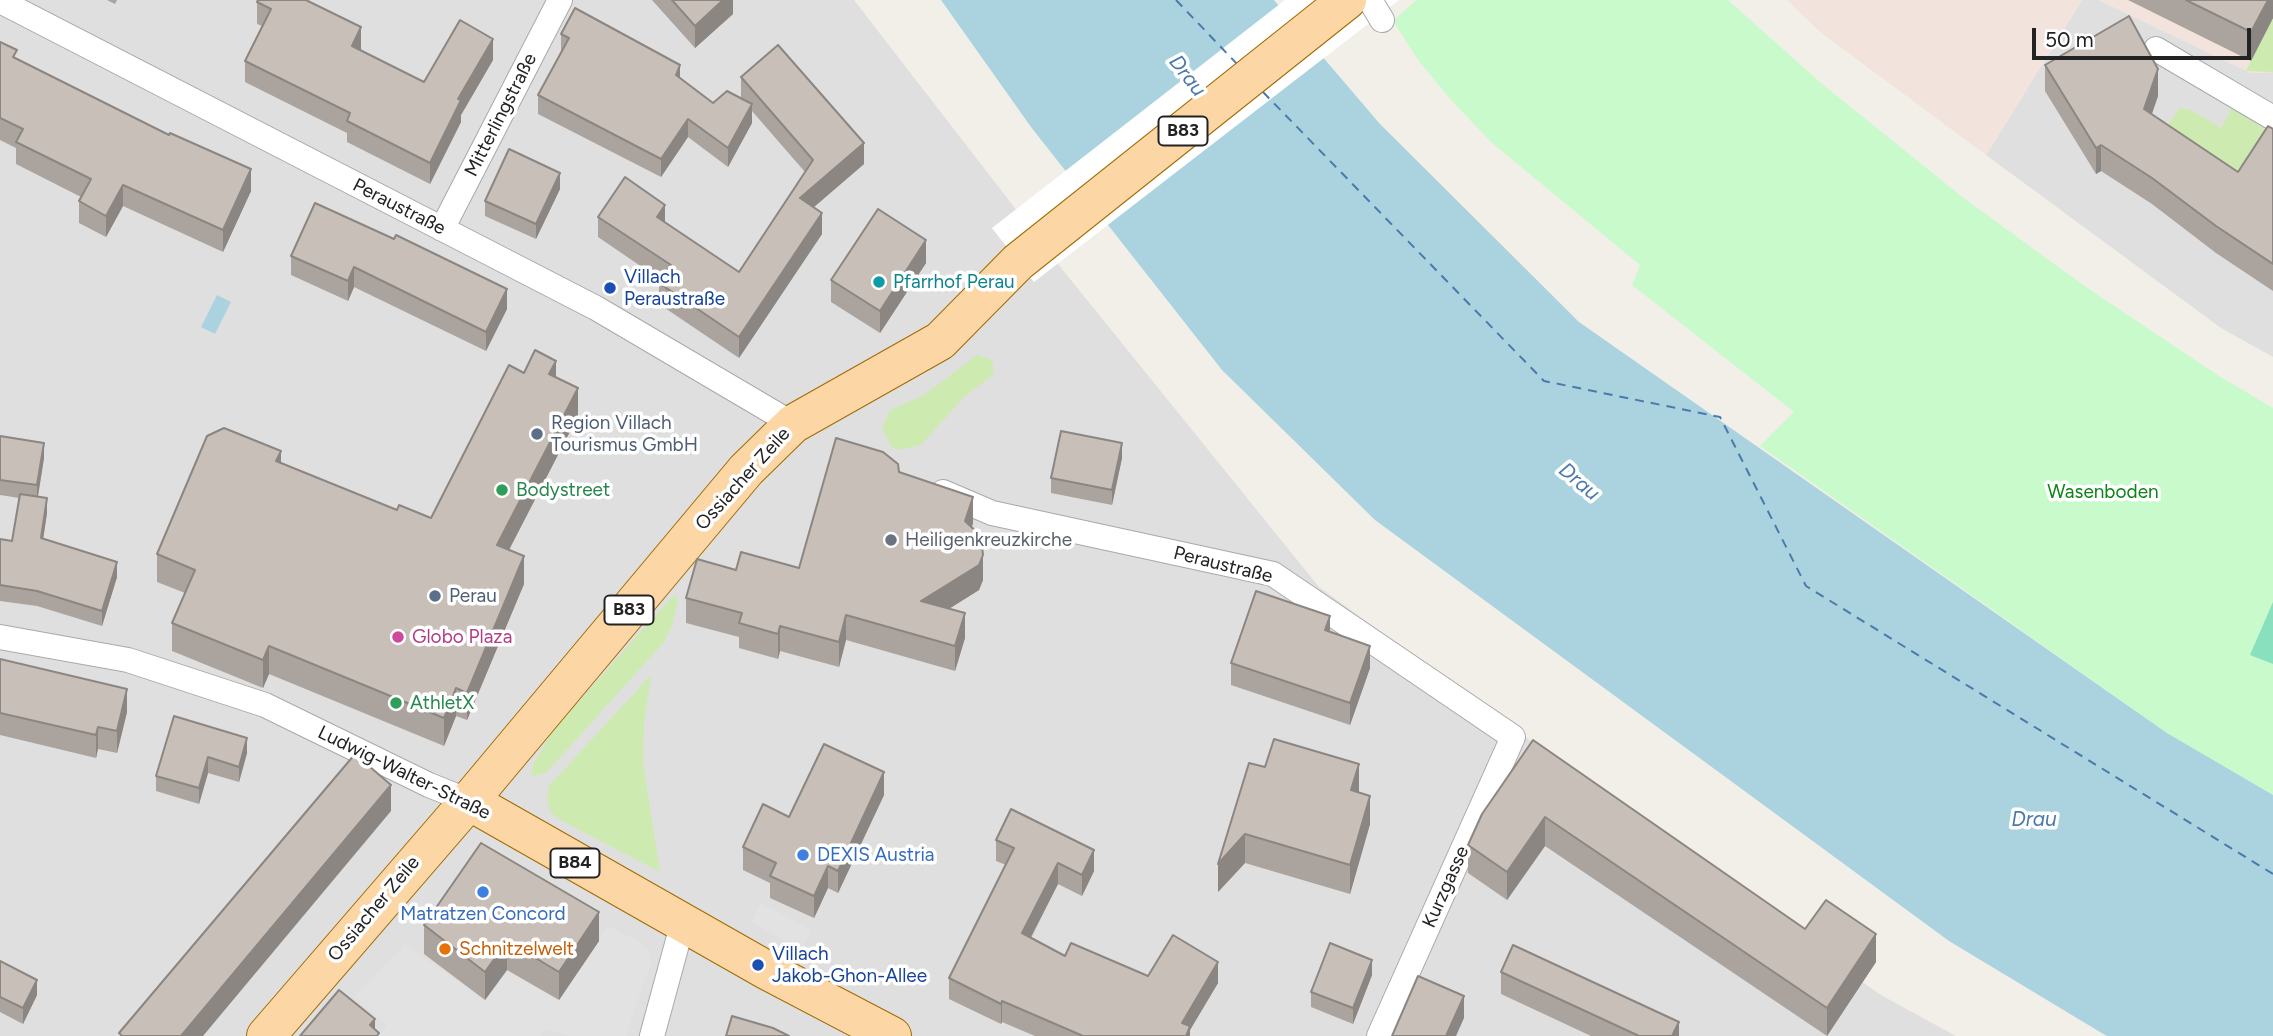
<!DOCTYPE html>
<html>
<head>
<meta charset="utf-8">
<style>
  body { margin:0 }
  #map { position:relative; width:2273px; height:1036px; overflow:hidden; background:#f2efe9; font-family:Figtree,sans-serif }
  canvas { display:block }
  .scale { position:absolute; left:2032px; top:28px; width:219px; height:32px; box-sizing:border-box; border:4px solid #222; border-top:0; padding-left:9px; font-size:21px; line-height:24px; white-space:nowrap; color:#222; -webkit-text-stroke:5px #fff; paint-order:stroke }
</style>
</head>
<body>
<div id="map">
<canvas width="2273" height="1036"></canvas>
<div class="scale">50 m</div>
</div>
<script>
const context = document.querySelector('canvas').getContext('2d');
context.lineJoin = 'round';
function paint(path, color) { context.fillStyle = color; context.fill(path, 'evenodd'); }
const shape = rows => new Path2D(rows.map(r => 'M' + r).join(''));
function stroke(path, color, width, dash) { context.strokeStyle = color; context.lineWidth = width; context.lineCap = dash ? 'butt' : 'round'; context.setLineDash(dash || []); context.stroke(path); }
function write(font, color, halo, rows, align = 'center') {
  context.font = font + ' Figtree,sans-serif'; context.lineWidth = 7; context.setLineDash([]); context.textBaseline = 'middle'; context.strokeStyle = halo; context.fillStyle = color; for (const [text, x, y, turn = 0] of rows) {
    context.save(); context.translate(x, y); context.rotate((+turn || 0) * Math.PI / 180); context.textAlign = isNaN(turn) ? turn : align; if (halo) context.strokeText(text, 0, 0); context.fillText(text, 0, 0); context.restore();
  }
}
paint(shape([
  [0,0,854,0,1062,269,1319,587,1879,994,1956,1036,0,1036],
  [2082,0,2099,0,2251,73,2273,72,2273,357,2221,328,1986,155]
]), '#e0dfdf');
paint(shape([
  [1787,0,2082,0,1986,155,1820,32],
  [2099,0,2273,0,2273,72,2251,73]
]), '#f3e3dd');
paint(shape([
  [2273,18,2273,72,2246,71,2251,61],
  [2232,107,2273,135,2234,178,2165,129,2180,108,2189,109,2221,128],
  [977,355,992,360,994,374,964,397,921,445,900,450,891,446,882,428,890,410,924,395],
  [676,596,678,601,672,626,664,642,546,773,531,776,533,764,555,728,672,597],
  [651,675,644,724,643,762,660,872,564,822,551,813,547,799,549,786]
]), '#cdebb0');
paint(shape([
  [1416,0,1728,0,1821,83,1961,196,2083,285,2216,374,2273,408,2273,795,2167,733,1760,446,1794,412,1632,285,1640,265,1492,143,1452,101,1418,60,1393,21]
]), '#c8facc');
paint(shape([
  [2273,602,2273,664,2250,655]
]), '#88e0be');
paint(shape([
  [761,903,812,930,802,949,751,922],
  [607,926,637,940,649,951,651,962,626,1036,570,1036,544,1029,541,1036,377,1036,387,1026,354,997,405,944,485,1000,507,970,560,1000]
]), '#e2e2e2');
paint(shape([
  [941,0,1274,0,1380,124,1579,322,2167,733,2273,795,2273,1036,2107,1036,2100,1032,1949,941,1375,520,1222,370,1031,127],
  [217,295,231,302,215,334,201,327]
]), '#aad3df');
paint(shape([
  [1285,0,1399,0,1034,282,992,228]
]), '#fff');
stroke(shape([
  [1176,0,1238,65],
  [1263,92,1544,381,1720,417,1806,586,2273,874]
]), '#4a7aab', 2, [9, 7]);
const street = shape([
  [1370,0,1382,20],
  [0,1,596,308,793,424],
  [2156,49,2273,118],
  [442,229,560,0],
  [943,492,992,513,1273,574,1513,737,1379,1036],
  [0,637,128,660,265,705,429,785,469,801],
  [652,1036,683,922]
]);
const primary = shape([
  [469,801,768,971,892,1036],
  [266,1036,469,801,746,470,793,424,940,341,1018,262,1347,0]
]);
stroke(street, '#a9a9a9', 26);
stroke(primary, '#a06b00', 40);
stroke(street, '#fff', 24);
stroke(primary, '#fcd6a4', 38);
paint(shape([
  [107,0,117,0,115,4],
  [652,0,733,0,733,14,695,48],
  [2128,0,2273,0,2273,18,2251,61],
  [257,2,361,49,361,50,424,82,493,60,461,115,461,122,430,184,347,142,347,133,245,82,245,61,262,26,257,24],
  [561,34,680,79,713,103,741,98,741,77,864,164,814,207,822,234,739,358,659,304,659,283,661,280,598,237,598,217,665,223,739,272,805,172,752,111,752,123,728,167,688,137,661,177,538,114,538,95,561,52],
  [0,42,17,59,251,191,223,252,123,206,106,237,79,223,79,201,81,197,16,164,16,148,0,140],
  [2045,65,2158,96,2152,114,2238,172,2273,129,2273,291,2216,253,2152,204,2101,171,2096,174,2045,91],
  [560,189,536,239,485,216,485,201],
  [315,203,507,309,486,351,354,287,348,301,291,275,291,256],
  [926,263,880,333,831,302,831,280],
  [524,373,556,377,578,416,509,550,524,584,467,720,456,716,444,746,269,674,263,688,172,651,172,623,185,593,157,582,157,554,281,463,397,510,431,518],
  [0,436,44,458,38,497,47,513,43,539,117,577,102,626,37,606,0,601,0,539,12,541,19,498,0,495],
  [1122,458,1112,505,1051,493,1051,478],
  [899,472,973,523,972,527,983,580,979,590,949,609,965,638,955,671,846,640,839,667,780,651,778,659,739,648,739,637,686,623,686,598,736,570,799,568],
  [1330,632,1370,668,1350,725,1231,685,1231,663],
  [0,659,127,712,117,753,98,749,96,758,0,735],
  [174,716,247,753,239,782,208,773,199,804,156,791,156,776],
  [1533,740,1805,929,1876,962,1827,1036,1545,846,1507,900,1468,873,1468,845],
  [1249,763,1359,792,1370,824,1350,894,1245,863,1218,892],
  [884,795,838,893,828,888,814,918,770,898,770,883,743,870,743,847,789,817],
  [996,840,1094,871,1082,896,1058,884,1031,938,1065,956,1148,976,1218,983,1190,1030,1190,1036,1035,1036,1002,1022,1001,1024,949,999,949,978,1006,865,996,861],
  [424,925,599,941,559,1000,507,970,485,1000,424,954],
  [0,961,37,995,23,1024,0,1012],
  [1501,972,1679,1036,1591,1036,1501,994],
  [1372,975,1353,1024,1311,1007,1311,992]
]), '#aba49e');
paint(shape([
  [723,0,733,0,733,14,695,48,695,26],
  [2268,0,2273,0,2273,18,2251,61,2251,32],
  [361,27,361,49,352,67,352,46],
  [493,39,493,60,461,115,461,122,430,184,430,163,458,99],
  [680,65,680,84,676,75],
  [2158,69,2158,96,2144,136,2144,109],
  [752,104,752,123,728,167,728,148],
  [688,119,688,137,661,177,661,159],
  [864,143,864,164,800,219,800,198],
  [2101,145,2101,171,2096,174,2096,148],
  [251,169,251,191,223,252,223,230],
  [560,173,560,189,536,239,536,224],
  [123,185,123,206,106,237,106,216],
  [665,205,665,226,657,217],
  [822,213,822,234,739,358,739,337],
  [926,240,926,263,880,333,880,311],
  [354,267,354,287,348,301,348,281],
  [507,289,507,309,486,351,486,332],
  [556,361,556,389,549,374],
  [578,388,578,416,497,573,497,545],
  [44,443,44,458,37,501,37,485],
  [1122,443,1122,458,1112,505,1112,490],
  [281,451,281,479,276,461],
  [973,497,973,523,965,546,965,521],
  [47,498,47,513,41,553,41,538],
  [983,555,983,580,979,590,921,626,921,601],
  [524,556,524,584,467,720,467,693],
  [117,562,117,577,102,626,102,611],
  [965,613,965,638,955,671,955,646],
  [846,615,846,640,839,667,839,642],
  [1330,616,1330,638,1325,630],
  [780,626,780,651,778,659,778,634],
  [269,646,269,674,263,688,263,660],
  [1370,646,1370,668,1350,725,1350,703],
  [456,688,456,716,444,746,444,718],
  [127,689,127,712,117,753,117,731],
  [98,727,98,749,96,758,96,735],
  [247,738,247,753,239,782,239,767],
  [208,757,208,773,199,804,199,788],
  [1359,764,1359,793,1351,790],
  [884,772,884,795,838,893,838,871],
  [391,785,391,811,203,1036,181,1036],
  [1370,796,1370,824,1350,894,1350,865],
  [1545,817,1545,846,1507,900,1507,872],
  [1245,834,1245,863,1218,892,1218,864],
  [1094,850,1094,871,1082,896,1082,875],
  [1058,863,1058,884,1022,954,1022,933],
  [828,866,828,888,814,918,814,896],
  [599,912,599,941,559,1000,559,972],
  [1876,934,1876,962,1827,1036,1827,1008],
  [507,941,507,970,485,1000,485,972],
  [1372,960,1372,975,1353,1024,1353,1008],
  [1218,962,1218,983,1190,1030,1190,1036,1182,1036,1182,1023],
  [37,980,37,995,23,1024,23,1008],
  [1464,996,1464,1018,1456,1036,1446,1036],
  [1002,1001,1002,1022,1001,1024,1001,1004],
  [375,1019,375,1036,370,1025],
  [1679,1022,1679,1036,1672,1036]
]), '#8b8681');
const building = shape([
  [258,0,306,0,361,27,352,46,424,82,460,20,493,39,458,99,461,100,430,163,347,121,350,113,245,61,271,9,257,2,258,0],
  [672,0,723,0,695,26,672,0],
  [2186,0,2268,0,2251,32,2186,0],
  [575,8,680,65,676,75,713,103,727,91,752,104,728,148,688,119,661,159,538,95,569,38,561,34,575,8],
  [2129,16,2158,69,2144,109,2238,172,2268,126,2273,129,2273,264,2216,226,2152,178,2101,145,2096,148,2045,65,2129,16],
  [0,42,17,50,13,57,169,135,170,133,251,169,223,230,123,185,106,216,79,201,91,179,16,142,23,129,0,118,0,42],
  [778,45,864,143,800,198,822,213,739,337,659,283,671,265,598,217,625,177,665,205,657,217,739,272,813,160,741,77,778,45],
  [509,149,560,173,536,224,485,201,509,149],
  [315,203,394,239,396,235,507,289,486,332,354,267,348,281,291,256,315,203],
  [878,209,926,240,880,311,831,280,878,209],
  [535,350,556,361,549,374,578,388,497,545,524,556,467,693,456,688,444,718,269,646,263,660,172,623,195,570,157,554,207,436,224,428,281,451,276,461,397,510,399,505,431,518,509,365,524,373,535,350],
  [1061,431,1122,443,1112,490,1051,478,1061,431],
  [0,436,44,443,37,485,0,480,0,436],
  [836,438,883,452,898,464,899,472,973,497,965,521,981,536,983,555,979,565,921,601,965,613,955,646,846,615,839,642,780,626,778,634,739,623,742,613,686,598,697,559,736,570,741,552,799,568,836,438],
  [20,494,47,498,41,538,117,562,102,611,37,591,0,585,0,539,12,541,20,494],
  [1256,591,1330,616,1325,630,1370,646,1350,703,1231,663,1256,591],
  [0,659,127,689,117,731,98,727,96,735,0,713,0,659],
  [174,716,247,738,239,767,208,757,199,788,156,776,174,716],
  [1274,739,1359,764,1351,790,1370,796,1350,865,1245,834,1218,864,1249,763,1265,767,1274,739],
  [1533,740,1805,929,1826,900,1876,934,1827,1008,1545,817,1507,872,1468,845,1482,814,1533,740],
  [824,744,884,772,838,871,828,866,814,896,770,876,776,863,743,847,763,804,789,817,824,744],
  [355,754,391,785,181,1036,122,1036,119,1033,355,754],
  [1011,809,1094,850,1082,875,1058,863,1022,933,1065,956,1071,943,1148,976,1173,935,1218,962,1182,1023,1190,1026,1186,1036,1083,1036,1002,1001,1001,1004,949,978,1014,848,996,840,1011,809],
  [481,843,599,912,559,972,507,941,485,972,424,925,481,843],
  [1330,943,1372,960,1353,1008,1311,992,1330,943],
  [1513,945,1679,1022,1672,1036,1639,1036,1501,972,1513,945],
  [0,961,37,980,23,1008,0,997,0,961],
  [1418,976,1464,996,1446,1036,1392,1036,1418,976],
  [339,990,375,1019,370,1025,379,1033,377,1036,300,1036,339,990],
  [732,1016,773,1028,789,1036,726,1036,732,1016]
]);
paint(building, '#c7bfb8');
stroke(building, '#8b8681', 2);
for (const [x, y, r, color] of [
  [879,282,7,"#0f9aa8"],
  [610,288,7,"#1a4fb4"],
  [537,434,7,"#5c6f8a"],
  [502,490,7,"#2e9e5b"],
  [891,540,7,"#6b7280"],
  [435,596,7,"#5c6f8a"],
  [398,637,7,"#d1479c"],
  [396,703,7,"#2e9e5b"],
  [803,855,7,"#3f7fe0"],
  [483,892,7,"#3f7fe0"],
  [445,949,7,"#e8710a"],
  [758,965,7,"#1a4fb4"]
]) { const dot = new Path2D(); dot.arc(x, y, r, 0, 2 * Math.PI); context.fillStyle = color; context.fill(dot); stroke(dot, '#fff', 2.5); }
for (const [x, y, w] of [
  [1183,131,49],
  [629,610,49],
  [575,863,49]
]) { const box = new Path2D(); box.roundRect(x - w / 2, y - 14.5, w, 29, 5); context.fillStyle = '#fff'; context.fill(box); stroke(box, '#222', 2); }
write('bold 18px', '#222', null, [
  ["B83",1183,131],
  ["B83",629,610],
  ["B84",575,863]
]);
write('19px', '#222', '#fff', [
  ["Mitterlingstraße",501,115,-63],
  ["Peraustraße",399,207,27],
  ["Ossiacher Zeile",743,479,-48],
  ["Peraustraße",1223,565,14],
  ["Ludwig-Walter-Straße",404,773,26],
  ["Kurzgasse",1446,887,-66],
  ["Ossiacher Zeile",374,909,-50]
]);
write('19px', '#164399', '#fff', [
  ["Villach",624,277],
  ["Peraustraße",624,299],
  ["Villach",772,954],
  ["Jakob-Ghon-Allee",772,976]
], 'left');
write('19px', '#0d838f', '#fff', [
  ["Pfarrhof Perau",893,282]
], 'left');
write('19px', '#4e5e75', '#fff', [
  ["Region Villach",551,423],
  ["Tourismus GmbH",551,445],
  ["Perau",449,596]
], 'left');
write('19px', '#27864d', '#fff', [
  ["Bodystreet",516,490],
  ["AthletX",410,703]
], 'left');
write('19px', '#0c8416', '#fff', [
  ["Wasenboden",2103,492]
]);
write('19px', '#5b616d', '#fff', [
  ["Heiligenkreuzkirche",905,540]
], 'left');
write('19px', '#b23c85', '#fff', [
  ["Globo Plaza",412,637]
], 'left');
write('19px', '#366cbe', '#fff', [
  ["DEXIS Austria",817,855],
  ["Matratzen Concord",483,914,"center"]
], 'left');
write('19px', '#c56008', '#fff', [
  ["Schnitzelwelt",459,949]
], 'left');
write('italic 21px', '#4a7aab', '#fff', [
  ["Drau",1187,76,52],
  ["Drau",1579,482,40],
  ["Drau",2034,820]
]);
</script>
</body>
</html>
